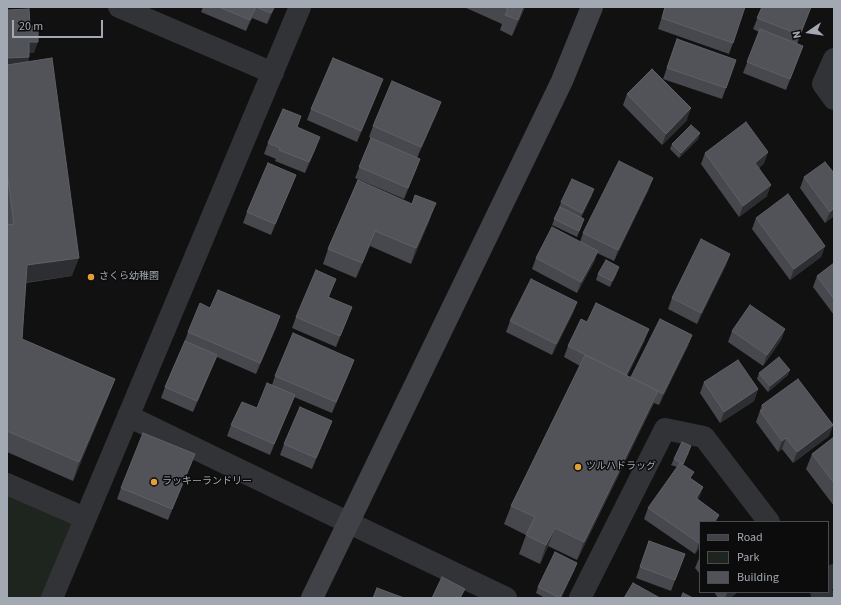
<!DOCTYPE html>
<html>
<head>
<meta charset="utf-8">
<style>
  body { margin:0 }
  #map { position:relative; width:841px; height:605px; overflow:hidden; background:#111112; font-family:"Source Sans 3",sans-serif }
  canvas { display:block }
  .frame { position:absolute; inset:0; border:8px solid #a3a9b2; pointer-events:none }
  .legend { position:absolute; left:699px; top:521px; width:130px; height:72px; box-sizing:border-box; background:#0c0c0d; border:1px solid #484b4f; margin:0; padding:5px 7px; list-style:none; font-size:12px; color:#a3a9b2 }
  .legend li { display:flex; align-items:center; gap:8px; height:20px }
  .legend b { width:20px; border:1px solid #484b4f }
  .north { position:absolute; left:789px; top:12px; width:40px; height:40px; -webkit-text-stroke:3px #0c0c0d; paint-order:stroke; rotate:257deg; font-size:11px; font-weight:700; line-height:16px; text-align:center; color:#a3a9b2 }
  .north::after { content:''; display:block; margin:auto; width:14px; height:18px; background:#a3a9b2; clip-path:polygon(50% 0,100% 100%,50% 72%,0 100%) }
  .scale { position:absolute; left:12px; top:20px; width:91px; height:18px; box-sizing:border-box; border:2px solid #a3a9b2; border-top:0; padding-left:5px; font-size:12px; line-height:14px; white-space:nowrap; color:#a3a9b2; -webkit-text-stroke:3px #0c0c0d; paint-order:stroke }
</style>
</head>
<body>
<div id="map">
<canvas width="841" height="605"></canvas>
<div class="frame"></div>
<ul class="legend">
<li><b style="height:5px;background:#414247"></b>Road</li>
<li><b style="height:11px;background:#1e251e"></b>Park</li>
<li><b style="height:11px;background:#515358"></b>Building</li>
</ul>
<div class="north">N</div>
<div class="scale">20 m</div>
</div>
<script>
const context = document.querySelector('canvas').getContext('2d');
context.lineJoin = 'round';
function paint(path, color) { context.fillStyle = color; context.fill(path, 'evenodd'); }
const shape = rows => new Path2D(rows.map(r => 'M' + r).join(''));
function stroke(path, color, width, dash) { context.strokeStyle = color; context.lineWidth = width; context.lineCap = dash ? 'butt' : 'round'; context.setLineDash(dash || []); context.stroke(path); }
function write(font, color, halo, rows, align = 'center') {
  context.font = font + ' "Source Sans 3","Noto Sans JP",sans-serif'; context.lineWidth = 3; context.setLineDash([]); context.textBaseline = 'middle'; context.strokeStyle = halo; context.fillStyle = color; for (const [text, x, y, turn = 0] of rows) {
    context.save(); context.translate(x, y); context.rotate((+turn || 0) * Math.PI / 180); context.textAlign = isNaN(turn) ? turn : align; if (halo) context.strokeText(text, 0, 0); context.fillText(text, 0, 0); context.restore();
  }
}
paint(shape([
  [7,484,85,518,52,598,7,598]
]), '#1e251e');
stroke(shape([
  [119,7,273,73],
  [834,59,823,84,834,99],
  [128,416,316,507,506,598],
  [7,484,85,518],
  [828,579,834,575],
  [821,592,824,598],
  [52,598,300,7],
  [580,598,665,429,704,437,769,522]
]), '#323337', 22);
stroke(shape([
  [312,598,562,81,592,7]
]), '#414247', 22);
paint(shape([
  [203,7,275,7,267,24,252,18,246,31,201,12],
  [464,7,525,7,512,36,500,30,502,24],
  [665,7,733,43,729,54,658,29],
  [762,7,811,7,797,44,803,46,786,90,743,73,759,32,753,29],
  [7,10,30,26,34,53,29,53,29,57,28,61,72,276,26,283,22,339,115,379,108,397,73,481,7,452],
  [677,39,736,60,722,99,663,79],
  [379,90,357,142,307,120,311,109],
  [627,94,687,120,662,145,623,105],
  [441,102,437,113,417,158,420,159,416,170,404,199,355,178,371,138,369,137,373,126],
  [301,116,297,127,316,148,305,173,275,161,276,159,264,154,268,143],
  [700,133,698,139,679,158,670,149,672,144],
  [768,152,764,163,759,168,767,196,739,217,701,164,705,153],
  [834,173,834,216,825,223,800,188,804,177],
  [296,175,271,235,243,223,247,212],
  [358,180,430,219,411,264,370,246,356,278,323,264,328,249],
  [649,189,614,261,597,253,594,262,577,293,532,269,536,258,580,242,583,233],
  [592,195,581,218,582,225,577,237,552,225,559,208,561,202],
  [756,218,825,246,821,257,790,280,752,229],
  [730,254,726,265,697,324,668,309,672,298],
  [834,263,834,315,813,287,817,276],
  [617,273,610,287,596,280,598,274],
  [336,279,329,297,348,318,336,347,292,328,296,317],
  [577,302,573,313,552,355,506,332,510,321],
  [210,308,280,316,276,328,256,374,217,357,193,412,161,398,165,387,184,343,188,332],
  [587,322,645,340,627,376,631,377,692,335,688,346,659,405,654,403,651,409,577,560,548,546,540,564,519,554,526,535,504,524,511,506,580,366,564,357,568,346],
  [785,329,781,340,763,366,728,342,732,331],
  [354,360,350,371,332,413,294,397,270,455,227,436,231,425,257,408,272,385,275,376],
  [759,373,788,375,768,392,757,379],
  [704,382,758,389,754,401,720,423,700,393],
  [762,405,833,425,829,436,793,463,782,449,778,452,756,422],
  [332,421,312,469,280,455,284,444],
  [834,437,834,506,806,469,812,454],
  [689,452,683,465,691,479,703,487,698,500,719,515,716,522,700,522,700,547,695,554,644,519,648,508,677,467,671,465,674,459],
  [195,454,168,520,117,499,121,488],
  [649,541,685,554,671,591,636,578],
  [700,556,700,574,695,568],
  [575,569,561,598,545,598,536,593,538,587],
  [714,592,738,592,730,598,718,598]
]), '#47484d');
paint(shape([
  [256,7,252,18,246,31,250,20],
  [274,7,275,7,267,24,271,13],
  [523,7,525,7,512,36,518,20],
  [29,42,38,42,34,53,25,53],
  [29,57,25,68,7,69,7,58],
  [383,79,379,90,357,142,361,131],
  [441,102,437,113,417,158,421,147],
  [691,108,687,120,662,145,666,134],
  [700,133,698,139,679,158,681,153],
  [320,137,316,148,305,173,309,162],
  [768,152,764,163,751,174,755,163],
  [420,159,416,170,404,199,408,188],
  [296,175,292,186,271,235,275,224],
  [653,178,649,189,614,261,618,250],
  [771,185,767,196,739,217,743,206],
  [594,189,592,195,580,219,582,213],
  [436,203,430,219,411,264,416,248],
  [834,208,834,216,825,223,830,212],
  [375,231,370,246,356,278,362,263],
  [825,246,821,257,790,280,794,269],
  [598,251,594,262,577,293,581,282],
  [730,254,726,265,697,324,701,313],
  [79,258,72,276,20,283,27,265],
  [619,267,617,273,610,287,612,281],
  [577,302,573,313,552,355,556,344],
  [352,307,348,318,336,347,340,336],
  [280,316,276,328,256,374,260,363],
  [649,329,645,340,622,387,626,376],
  [785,329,781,340,763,366,767,355],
  [692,335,688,346,659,405,663,394],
  [217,355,213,366,193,412,197,401],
  [354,360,350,371,332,413,336,402],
  [790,370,788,375,768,392,770,386],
  [115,379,108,397,73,481,79,462],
  [758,389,754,401,720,423,724,412],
  [658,391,651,409,577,560,584,542],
  [295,395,291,406,270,455,274,444],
  [332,421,328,432,312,469,316,458],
  [833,425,829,436,793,463,797,452],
  [786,438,782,449,778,452,782,441],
  [195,454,191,465,168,520,172,509],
  [703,487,699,498,692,509,696,498],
  [719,515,716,522,714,522],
  [555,528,548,546,540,564,546,545],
  [700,542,700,547,695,554,699,543],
  [577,563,575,569,561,598,560,598],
  [728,592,738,592,730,598,725,598,727,593]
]), '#2d2e31');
const building = shape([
  [219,7,256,7,250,20,219,7],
  [256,7,274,7,271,13,256,7],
  [504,7,523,7,518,20,505,15,508,9,504,7],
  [665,7,745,7,733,43,662,18,665,7],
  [762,7,811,7,800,35,757,18,762,7],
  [29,9,30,26,38,26,38,42,29,42,29,57,7,58,7,10,29,9],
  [760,29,803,46,790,79,747,62,760,29],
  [677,39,736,60,726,88,667,68,677,39],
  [52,58,79,258,27,265,22,339,115,379,79,462,7,431,7,225,14,224,7,171,7,65,52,58],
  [333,58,383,79,361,131,311,109,333,58],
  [652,69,691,108,666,134,627,94,652,69],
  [392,81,441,102,421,147,373,126,392,81],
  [283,109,301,116,297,127,320,137,309,162,279,150,280,148,268,143,283,109],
  [746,122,768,152,755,163,771,185,743,206,705,153,746,122],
  [691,125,700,133,681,153,672,144,691,125],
  [371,138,420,159,408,188,359,167,371,138],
  [619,161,653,178,618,250,583,233,619,161],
  [825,162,834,173,834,208,830,212,804,177,825,162],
  [268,163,296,175,275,224,247,212,268,163],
  [572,179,594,189,582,213,561,202,572,179],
  [358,180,412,204,415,195,436,203,416,248,375,231,362,263,328,249,358,180],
  [788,194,825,246,794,269,756,218,788,194],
  [560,207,584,219,579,231,554,219,560,207],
  [552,227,598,251,581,282,536,258,552,227],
  [701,239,730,254,701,313,672,298,701,239],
  [606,260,619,267,612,281,598,274,606,260],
  [834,263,834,299,817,276,834,263],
  [316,270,336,279,328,297,352,307,340,336,296,317,316,270],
  [531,279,577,302,556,344,510,321,531,279],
  [218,290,280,316,260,363,188,332,200,303,210,308,218,290],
  [596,303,649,329,626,375,568,346,581,319,587,322,596,303],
  [750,305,785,329,767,355,732,331,750,305],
  [660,319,692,335,663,394,658,391,631,377,660,319],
  [293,333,354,360,336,402,275,376,293,333],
  [185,341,217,355,197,401,165,387,185,341],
  [585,355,658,391,584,542,555,528,546,545,526,535,535,517,511,506,585,355],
  [779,357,790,370,770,386,759,373,779,357],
  [738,360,758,389,724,412,704,382,738,360],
  [798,379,833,425,797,452,786,438,782,441,760,411,764,409,762,405,798,379],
  [267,383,295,395,274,444,231,425,242,402,257,408,267,383],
  [300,407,332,421,316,458,284,444,300,407],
  [143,433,195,454,172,509,121,488,143,433],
  [834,437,834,483,812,454,834,437],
  [682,442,691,446,683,464,674,459,682,442],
  [680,463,694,472,690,478,703,487,696,498,719,515,714,522,700,522,700,542,699,543,648,508,680,463],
  [649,541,685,554,675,580,640,567,649,541],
  [555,552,577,563,560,598,538,587,555,552],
  [442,577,465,589,460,598,432,598,442,577],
  [633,583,660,598,624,598,633,583],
  [377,588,404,598,373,598,377,588],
  [683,593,693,598,681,598,683,593]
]);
paint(building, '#515358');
stroke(building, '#5e6066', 1);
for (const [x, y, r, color] of [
  [91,277,4,"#e29f39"],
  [578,467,4,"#e29f39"],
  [154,482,4,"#e29f39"]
]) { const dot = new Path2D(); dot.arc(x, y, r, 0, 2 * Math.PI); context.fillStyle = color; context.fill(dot); stroke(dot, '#0c0c0d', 1.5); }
write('10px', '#a3a9b2', '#0c0c0d', [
  ["さくら幼稚園",99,277],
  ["ツルハドラッグ",586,467],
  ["ラッキーランドリー",162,482]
], 'left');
</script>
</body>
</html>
